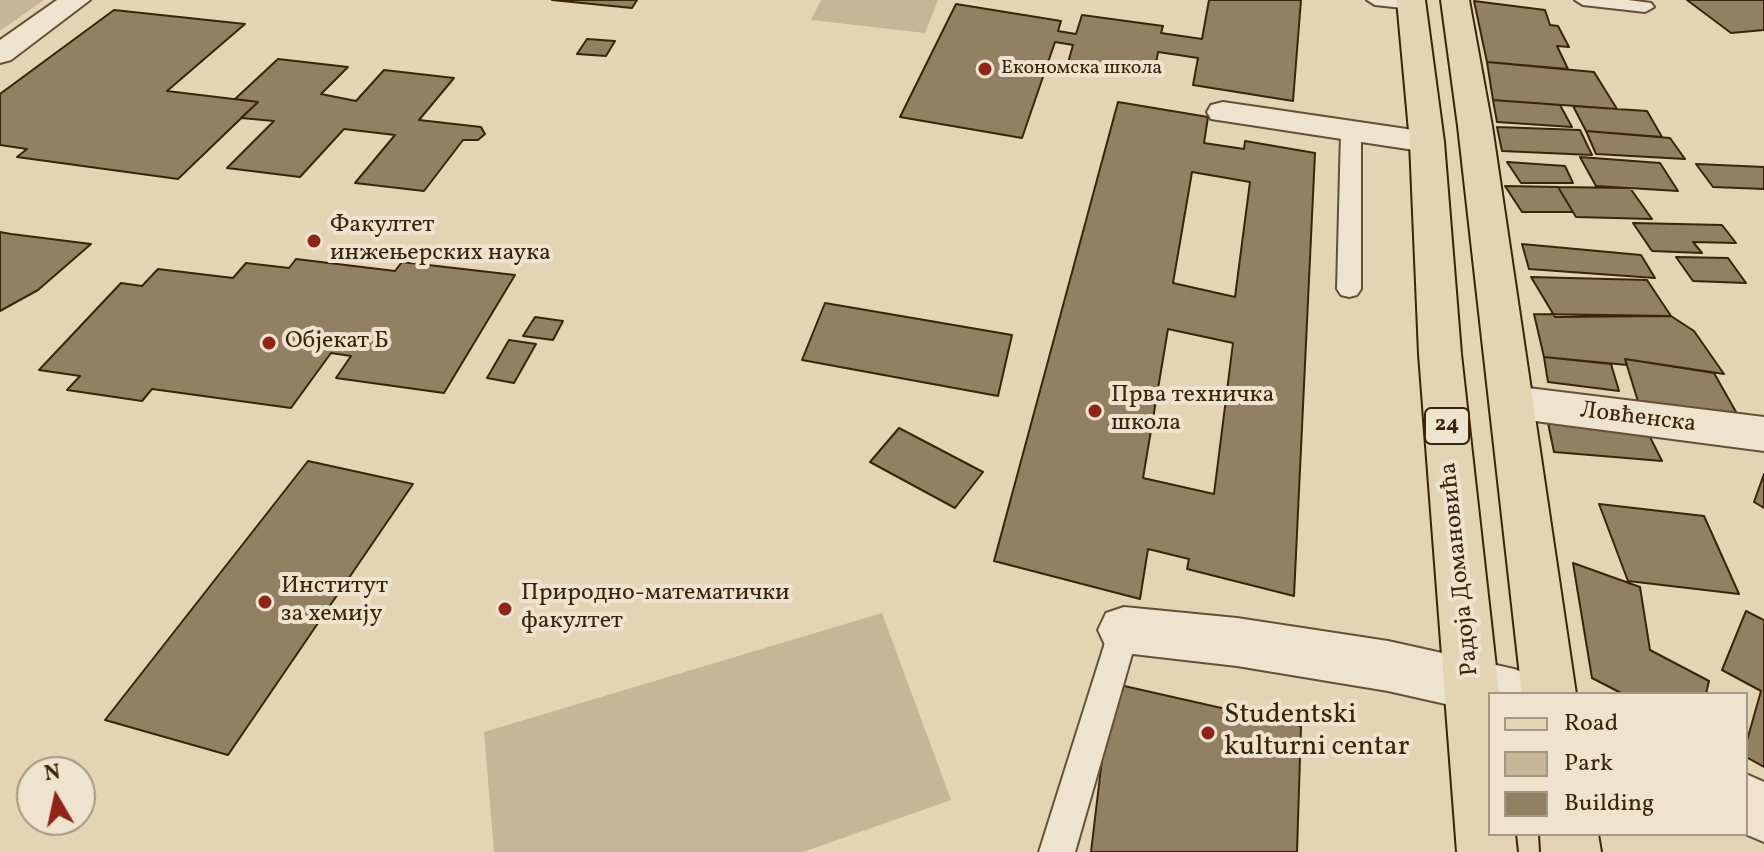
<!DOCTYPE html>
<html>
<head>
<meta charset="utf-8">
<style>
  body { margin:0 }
  #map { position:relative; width:1764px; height:852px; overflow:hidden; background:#e3d4b4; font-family:Vollkorn,serif }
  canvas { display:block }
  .legend { position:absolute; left:1488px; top:692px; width:260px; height:144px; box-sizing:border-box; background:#ede3ce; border:2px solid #a59780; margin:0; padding:10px 14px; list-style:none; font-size:24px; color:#3a240a }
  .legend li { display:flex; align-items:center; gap:16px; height:40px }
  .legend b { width:40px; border:2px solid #a59780 }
  .north { position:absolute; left:16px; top:756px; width:80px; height:80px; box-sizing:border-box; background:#ede3ce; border:2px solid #a59780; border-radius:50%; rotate:351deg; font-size:22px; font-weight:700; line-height:32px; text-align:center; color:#3a240a }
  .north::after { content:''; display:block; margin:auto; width:28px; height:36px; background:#8f2418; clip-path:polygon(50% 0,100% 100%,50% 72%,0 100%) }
</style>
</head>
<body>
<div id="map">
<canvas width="1764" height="852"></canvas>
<ul class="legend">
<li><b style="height:10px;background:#e3d4b4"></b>Road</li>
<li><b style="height:22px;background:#c6b697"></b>Park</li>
<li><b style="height:22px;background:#928062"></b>Building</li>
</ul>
<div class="north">N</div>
</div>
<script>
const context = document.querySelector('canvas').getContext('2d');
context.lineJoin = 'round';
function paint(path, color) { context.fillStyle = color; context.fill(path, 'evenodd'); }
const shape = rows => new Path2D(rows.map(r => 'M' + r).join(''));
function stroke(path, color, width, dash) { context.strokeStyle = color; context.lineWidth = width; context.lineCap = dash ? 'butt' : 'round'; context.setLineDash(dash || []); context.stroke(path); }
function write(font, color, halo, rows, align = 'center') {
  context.font = font + ' Vollkorn,serif'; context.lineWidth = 8; context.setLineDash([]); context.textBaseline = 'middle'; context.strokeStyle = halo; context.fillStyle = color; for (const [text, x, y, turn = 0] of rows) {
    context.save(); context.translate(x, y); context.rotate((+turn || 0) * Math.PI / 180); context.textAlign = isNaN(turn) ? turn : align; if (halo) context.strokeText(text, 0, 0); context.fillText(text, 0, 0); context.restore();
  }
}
paint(shape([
  [0,0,44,0,0,31],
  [821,0,938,0,925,33,811,20],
  [882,613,951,800,803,852,494,852,484,732]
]), '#c6b697');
const building = shape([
  [552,0,637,0,632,8,552,0],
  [1209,0,1301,0,1293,101,1193,85,1198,58,1158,52,1154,75,1068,63,1073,45,1055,42,1022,138,900,117,956,4,1061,21,1058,31,1076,34,1082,15,1163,26,1161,33,1202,39,1209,0],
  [1687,0,1764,0,1764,30,1731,33,1687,0],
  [1474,1,1545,10,1550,25,1558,26,1569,47,1557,46,1568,69,1487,62,1474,1],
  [114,10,245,24,167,91,258,102,178,179,17,157,27,149,0,145,0,94,114,10],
  [587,39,615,41,606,56,577,54,587,39],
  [278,59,348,67,321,94,356,101,384,70,454,78,419,120,481,127,485,134,478,140,463,140,424,191,355,183,395,135,344,129,300,177,227,168,274,121,241,118,258,102,235,99,278,59],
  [1487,62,1594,72,1617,109,1493,100,1487,62],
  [1493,100,1560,105,1572,127,1497,122,1493,100],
  [1118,102,1208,117,1204,143,1244,149,1245,141,1315,153,1294,596,1187,569,1189,559,1148,549,1140,599,994,561,1118,102],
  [1192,172,1250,182,1235,297,1173,283,1192,172],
  [1168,329,1233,343,1214,494,1143,478,1168,329],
  [1573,106,1647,111,1662,137,1586,131,1573,106],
  [1497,127,1580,130,1592,155,1502,151,1497,127],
  [1586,131,1670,138,1685,159,1596,154,1586,131],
  [1580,157,1660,163,1678,191,1596,186,1580,157],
  [1507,162,1565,166,1573,183,1521,183,1507,162],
  [1696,164,1764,167,1764,189,1713,187,1696,164],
  [1505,186,1558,187,1573,212,1522,212,1505,186],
  [1558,187,1630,188,1652,219,1576,217,1558,187],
  [1633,223,1722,225,1736,243,1693,242,1702,253,1652,251,1633,223],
  [0,232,11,234,91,244,38,290,0,311,0,232],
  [1522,244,1641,255,1655,278,1529,269,1522,244],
  [1676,257,1728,258,1746,283,1693,281,1676,257],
  [296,259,395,271,402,262,515,275,444,393,336,378,351,356,331,353,291,408,152,389,142,401,67,390,80,376,39,370,121,283,142,286,158,269,233,278,246,263,289,268,296,259],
  [1531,277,1647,280,1671,316,1555,317,1531,277],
  [825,303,1012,335,998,396,802,360,825,303],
  [1534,314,1671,316,1694,331,1724,374,1625,359,1627,365,1544,357,1534,314],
  [535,317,563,321,553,340,523,336,535,317],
  [509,340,536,344,514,383,487,378,509,340],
  [1544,357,1611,364,1619,391,1548,382,1544,357],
  [1625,359,1714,373,1740,419,1640,408,1625,359],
  [1548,423,1649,435,1662,461,1554,452,1548,423],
  [899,428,983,472,955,508,870,462,899,428],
  [308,461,413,484,228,755,105,720,308,461],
  [1764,474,1764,508,1754,502,1764,474],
  [1599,504,1704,516,1739,594,1628,581,1599,504],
  [1573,563,1640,587,1650,650,1709,681,1706,694,1623,694,1592,678,1573,563],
  [1746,611,1764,620,1764,767,1746,757,1746,744,1761,691,1722,670,1746,611],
  [1111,683,1301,726,1297,852,1091,852,1111,683]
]);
paint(building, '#928062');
stroke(building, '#3a240a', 2);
const lane = shape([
  [1367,0,1416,0,1420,4,1412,9,1375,5,1367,0],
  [1575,0,1628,0,1651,3,1654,7,1645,12,1583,5,1575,0],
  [1351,126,1361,132,1361,289,1357,295,1349,297,1341,295,1337,289,1341,132,1351,126],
  [1124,616,1135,620,1139,630,1075,852,1039,852,1109,630,1113,620,1124,616]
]);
const street = shape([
  [57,0,90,0,11,60,0,63,0,40,57,0],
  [1223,102,1427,132,1439,135,1444,142,1439,149,1427,152,1211,119,1207,112,1211,105,1223,102],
  [1512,386,1764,417,1764,451,1512,418,1497,414,1490,402,1497,390,1512,386],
  [1124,607,1237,618,1388,641,1514,669,1533,676,1541,694,1490,694,1490,714,1388,691,1237,666,1124,653,1106,647,1098,630,1106,613,1124,607],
  [1746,774,1764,782,1764,842,1745,834,1746,774]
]);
const primary = shape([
  [1397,0,1425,0,1444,142,1461,354,1499,694,1490,694,1490,834,1515,834,1517,852,1457,852,1419,354,1410,142,1397,0],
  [1441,0,1469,0,1492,126,1576,694,1522,694,1458,126,1441,0],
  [1540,834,1598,834,1601,852,1541,852,1540,834]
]);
stroke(lane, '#645034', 4);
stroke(street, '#645034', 4);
stroke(primary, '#3a240a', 4);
paint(lane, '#ede3ce');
paint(street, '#ede3ce');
paint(primary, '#e3d4b4');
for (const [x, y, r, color] of [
  [985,69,8,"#8f2418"],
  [314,241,8,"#8f2418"],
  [269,343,8,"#8f2418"],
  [1095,411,8,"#8f2418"],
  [265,602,8,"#8f2418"],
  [505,609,8,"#8f2418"],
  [1208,733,8,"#8f2418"]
]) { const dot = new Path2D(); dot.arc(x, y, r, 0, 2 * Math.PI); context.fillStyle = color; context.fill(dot); stroke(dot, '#ede3ce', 3); }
write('20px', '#3a240a', '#ede3ce', [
  ["Економска школа",1001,69]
], 'left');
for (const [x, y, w] of [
  [1447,426,44]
]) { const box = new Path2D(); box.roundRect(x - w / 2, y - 18, w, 36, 6); context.fillStyle = '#ede3ce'; context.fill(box); stroke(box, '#3a240a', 2); }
write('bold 22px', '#3a240a', null, [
  ["24",1447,426]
]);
write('24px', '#3a240a', '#ede3ce', [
  ["Факултет",330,227],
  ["инжењерских наука",330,255],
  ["Објекат Б",285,343],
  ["Прва техничка",1111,397],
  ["школа",1111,425],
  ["Институт",281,588],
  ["за хемију",281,616],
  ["Природно-математички",521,595],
  ["факултет",521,623]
], 'left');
write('24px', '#3a240a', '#ede3ce', [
  ["Ловћенска",1638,419,7],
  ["Радоја Домановића",1461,569,-96]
]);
write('28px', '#3a240a', '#ede3ce', [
  ["Studentski",1224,717],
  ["kulturni centar",1224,749]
], 'left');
</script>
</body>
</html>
